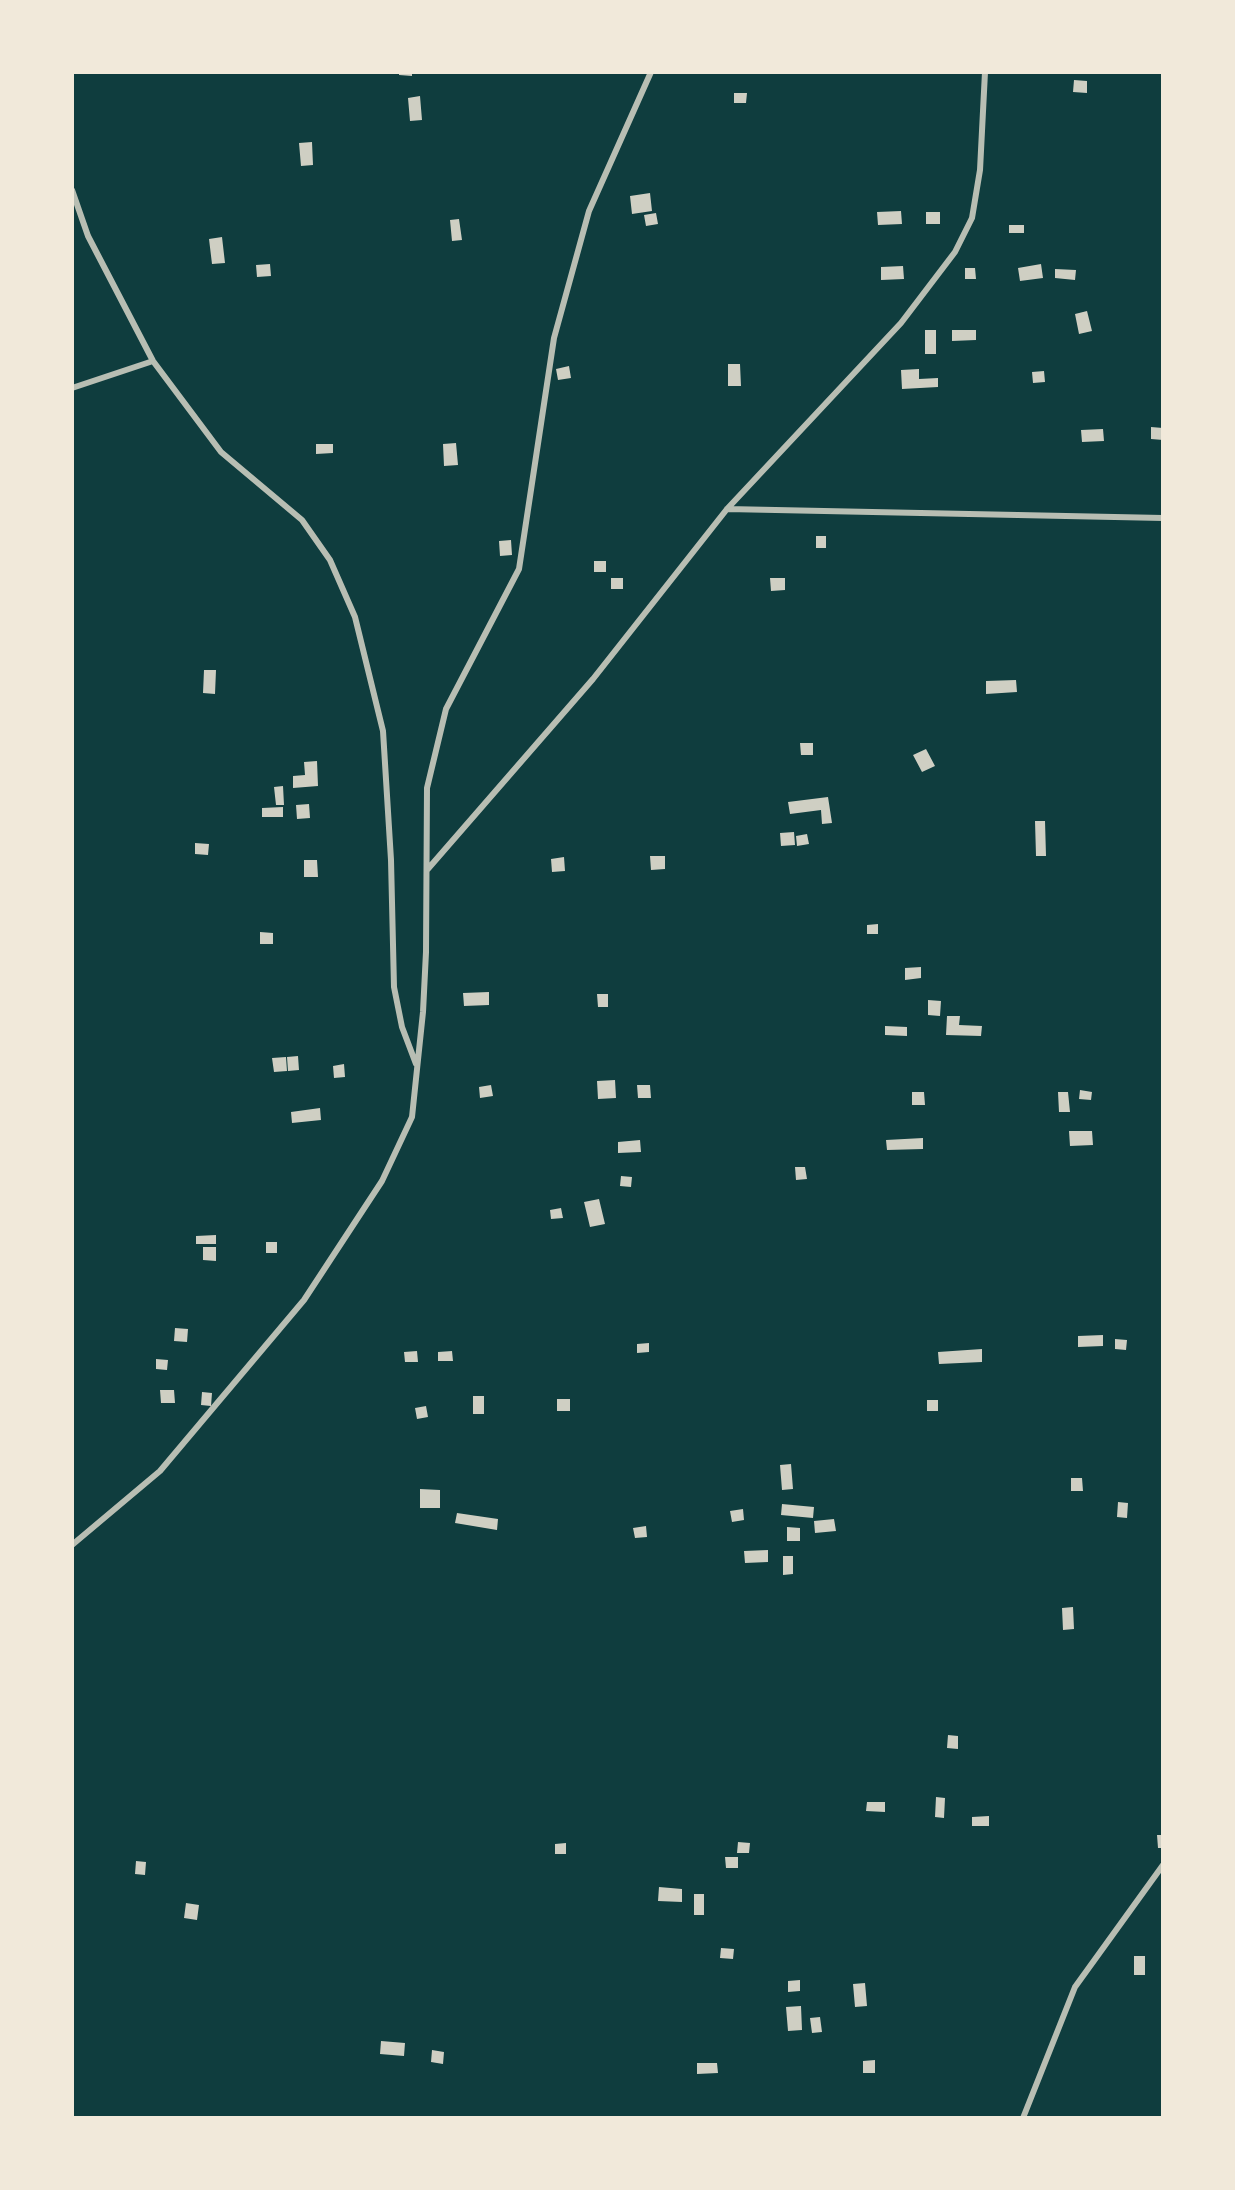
<!DOCTYPE html>
<html>
<head>
<meta charset="utf-8">
<style>
  body { margin:0 }
  #map { position:relative; width:1235px; height:2190px; overflow:hidden; background:#0f3d3e; font-family:"Exo 2",sans-serif }
  canvas { display:block }
  .frame { position:absolute; inset:0; border:74px solid #f1e9da; pointer-events:none }
</style>
</head>
<body>
<div id="map">
<canvas width="1235" height="2190"></canvas>
<div class="frame"></div>
</div>
<script>
const context = document.querySelector('canvas').getContext('2d');
context.lineJoin = 'round';
function paint(path, color) { context.fillStyle = color; context.fill(path, 'evenodd'); }
const shape = rows => new Path2D(rows.map(r => 'M' + r).join(''));
function stroke(path, color, width, dash) { context.strokeStyle = color; context.lineWidth = width; context.lineCap = dash ? 'butt' : 'round'; context.setLineDash(dash || []); context.stroke(path); }
paint(shape([
  [399,72,412,72,412,76,399,75],
  [1074,80,1087,81,1087,93,1073,92],
  [734,93,747,93,746,103,734,103],
  [420,96,422,120,410,121,408,98],
  [312,142,313,165,301,166,299,143],
  [650,193,652,211,632,214,630,196],
  [901,211,902,224,878,225,877,212],
  [926,212,940,212,940,224,926,224],
  [656,213,658,224,646,226,644,215],
  [459,219,462,240,452,241,450,220],
  [1009,225,1024,225,1024,233,1009,233],
  [222,237,225,263,212,264,209,239],
  [270,264,271,276,257,277,256,265],
  [1041,264,1043,278,1020,281,1018,268],
  [903,266,904,279,881,280,881,267],
  [965,268,975,268,976,279,965,279],
  [1055,269,1076,270,1075,280,1055,278],
  [1087,311,1092,331,1079,334,1075,314],
  [925,330,936,330,936,354,925,354],
  [952,330,976,330,976,340,952,341],
  [728,364,740,364,741,386,728,386],
  [569,366,571,378,558,380,556,369],
  [919,369,919,379,938,378,938,387,902,389,901,370],
  [1044,371,1045,382,1033,383,1032,372],
  [1151,427,1163,428,1163,440,1151,439],
  [1103,429,1104,441,1082,442,1081,430],
  [456,443,458,465,444,466,443,444],
  [316,444,333,444,333,453,316,454],
  [816,536,826,536,826,548,816,548],
  [511,540,512,555,500,556,499,541],
  [594,561,606,561,606,572,594,572],
  [611,578,623,578,623,589,611,589],
  [770,578,785,578,785,590,771,591],
  [204,670,216,670,215,694,203,693],
  [1016,680,1017,692,986,694,986,681],
  [800,743,813,743,813,755,801,755],
  [926,749,935,766,922,772,913,755],
  [317,761,318,786,293,788,293,776,305,775,304,762],
  [283,786,284,805,276,805,274,787],
  [828,797,832,823,822,824,821,810,790,814,788,802],
  [309,804,310,818,297,819,296,805],
  [283,807,283,817,262,817,262,808],
  [1035,821,1045,821,1046,856,1036,856],
  [794,832,795,845,781,846,780,833],
  [807,834,809,844,797,846,796,836],
  [195,843,209,844,208,855,195,854],
  [650,856,665,856,665,869,651,870],
  [564,857,565,871,552,872,551,859],
  [304,860,317,860,318,877,304,877],
  [878,924,878,934,867,934,867,925],
  [260,932,273,933,273,944,260,944],
  [921,967,921,978,905,980,905,968],
  [489,992,489,1005,464,1006,463,993],
  [597,994,608,994,608,1007,598,1007],
  [928,1000,941,1001,940,1016,928,1015],
  [947,1016,960,1016,959,1025,982,1026,981,1036,946,1035],
  [885,1026,907,1027,907,1036,885,1035],
  [298,1056,299,1070,288,1071,287,1057],
  [286,1057,287,1071,274,1072,272,1058],
  [344,1064,345,1077,334,1078,333,1066],
  [615,1080,616,1098,598,1099,597,1081],
  [491,1085,493,1096,480,1098,479,1087],
  [637,1085,650,1085,651,1098,638,1098],
  [1080,1090,1092,1092,1091,1100,1079,1099],
  [912,1092,924,1092,925,1105,912,1105],
  [1058,1092,1068,1092,1070,1112,1059,1112],
  [320,1108,321,1120,292,1123,291,1112],
  [1069,1131,1092,1131,1093,1145,1070,1146],
  [923,1138,923,1149,887,1150,886,1140],
  [640,1140,641,1152,618,1153,618,1142],
  [795,1167,805,1167,807,1179,796,1180],
  [621,1176,632,1177,631,1187,620,1186],
  [599,1199,605,1224,590,1227,584,1202],
  [561,1208,563,1218,551,1219,550,1210],
  [216,1235,216,1244,196,1244,196,1236],
  [266,1242,277,1242,277,1253,266,1253],
  [203,1247,216,1247,216,1261,203,1260],
  [175,1328,188,1329,187,1342,174,1341],
  [1103,1335,1103,1346,1078,1347,1078,1336],
  [1115,1339,1127,1340,1126,1350,1115,1349],
  [649,1343,649,1352,637,1353,637,1344],
  [982,1349,982,1362,939,1364,938,1352],
  [417,1351,418,1362,405,1362,404,1352],
  [452,1351,453,1361,438,1361,438,1352],
  [156,1359,168,1360,167,1370,156,1369],
  [160,1390,174,1390,175,1403,161,1403],
  [202,1392,212,1393,211,1406,201,1405],
  [473,1396,484,1396,484,1414,473,1414],
  [557,1399,570,1399,570,1411,557,1411],
  [927,1400,938,1400,938,1411,927,1411],
  [426,1406,428,1417,417,1419,415,1408],
  [791,1464,793,1489,782,1490,780,1465],
  [1071,1478,1082,1478,1083,1491,1071,1491],
  [420,1489,440,1490,440,1508,420,1508],
  [1118,1502,1128,1503,1127,1518,1117,1517],
  [782,1504,814,1507,813,1518,781,1515],
  [743,1509,744,1520,732,1522,730,1511],
  [457,1513,498,1519,497,1530,455,1523],
  [834,1519,836,1531,815,1533,814,1521],
  [646,1526,647,1537,635,1538,633,1528],
  [787,1527,800,1528,800,1541,787,1541],
  [768,1550,768,1562,745,1563,744,1551],
  [783,1556,793,1556,793,1574,783,1575],
  [1073,1607,1074,1629,1063,1630,1062,1608],
  [948,1735,958,1736,958,1749,947,1748],
  [936,1797,945,1798,944,1818,935,1817],
  [867,1802,885,1802,885,1812,866,1811],
  [989,1816,989,1826,972,1826,972,1817],
  [1157,1835,1163,1835,1163,1848,1158,1848],
  [738,1842,750,1843,749,1853,737,1853],
  [566,1843,566,1854,555,1854,555,1844],
  [725,1857,738,1857,738,1868,726,1868],
  [136,1861,146,1862,145,1875,135,1874],
  [659,1887,682,1889,682,1902,658,1901],
  [694,1894,704,1894,704,1915,694,1915],
  [186,1903,199,1905,197,1920,184,1918],
  [721,1948,734,1949,733,1959,720,1958],
  [1134,1956,1145,1956,1145,1975,1134,1975],
  [800,1980,800,1991,788,1992,788,1981],
  [865,1983,867,2006,855,2007,853,1984],
  [801,2006,802,2030,788,2031,786,2007],
  [820,2017,822,2032,812,2033,810,2018],
  [381,2041,405,2043,404,2056,380,2054],
  [432,2050,444,2052,443,2064,431,2062],
  [875,2060,875,2073,863,2073,863,2061],
  [697,2063,717,2063,718,2073,697,2074]
]), '#cfcfc3');
stroke(shape([
  [72,190,88,236,153,361,221,452,302,520,330,560,355,617,383,731,391,860,394,987,402,1027,416,1064],
  [72,388,153,361],
  [727,509,1163,518],
  [427,870,593,679,727,509,901,323,955,252,972,218,980,170,985,72],
  [72,1545,160,1471,304,1300,382,1181,412,1117,423,1012,426,952,427,788,446,709,519,569,554,338,589,211,651,72],
  [1023,2118,1075,1987,1163,1865]
]), '#b8beb3', 6);
</script>
</body>
</html>
